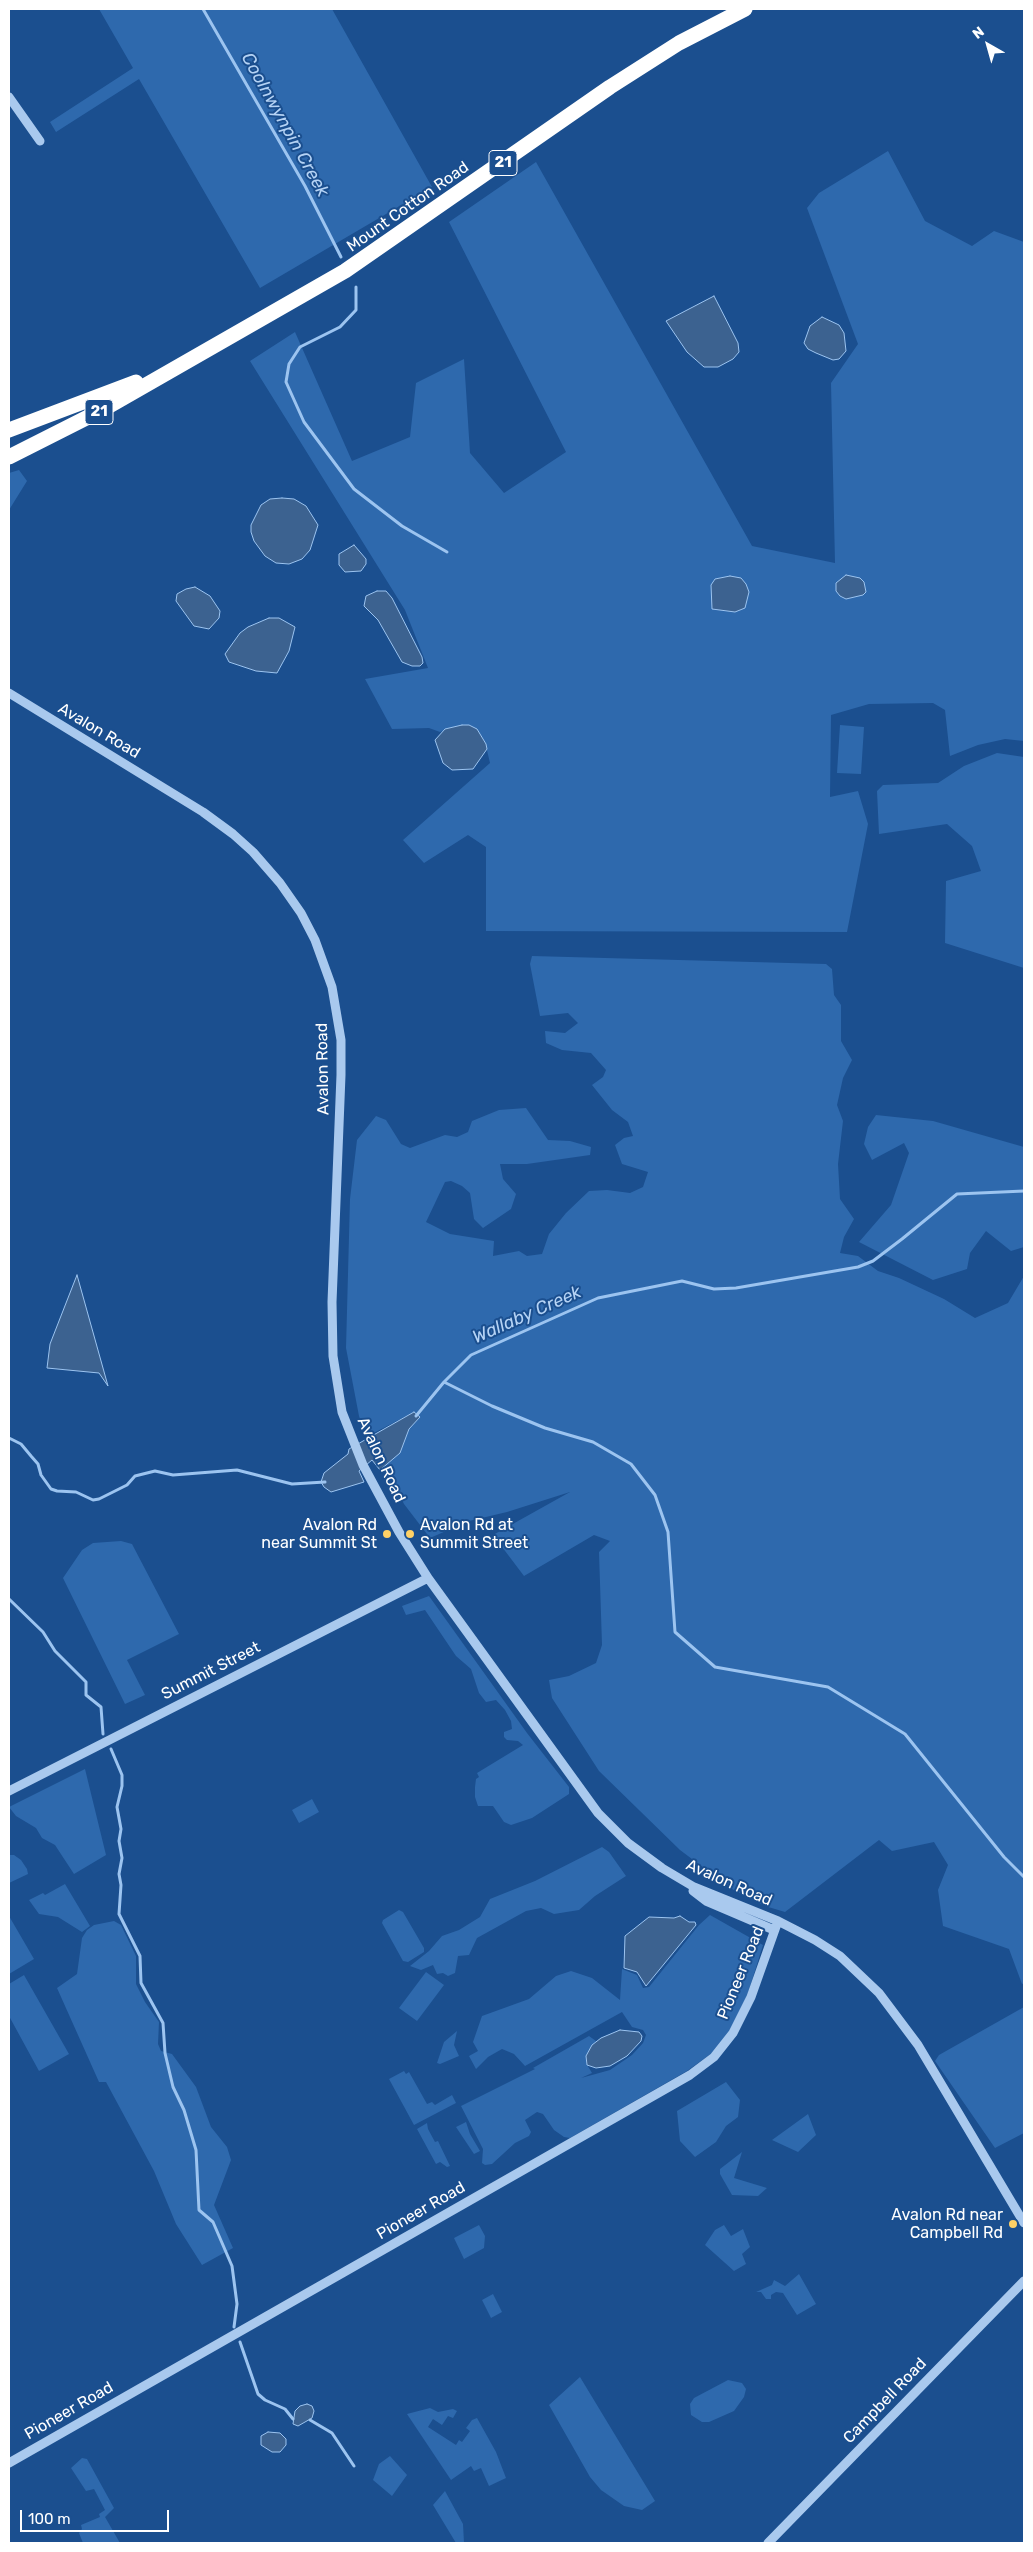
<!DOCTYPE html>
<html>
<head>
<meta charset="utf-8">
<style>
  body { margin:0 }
  #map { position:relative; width:1033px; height:2552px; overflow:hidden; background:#1b4f8f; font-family:Rubik,sans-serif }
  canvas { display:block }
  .frame { position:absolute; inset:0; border:10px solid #fff; pointer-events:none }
  .north { position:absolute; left:963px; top:20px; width:50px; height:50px; -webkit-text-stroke:4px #1b4f8f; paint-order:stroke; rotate:322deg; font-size:14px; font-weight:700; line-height:20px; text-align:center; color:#fff }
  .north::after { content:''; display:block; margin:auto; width:18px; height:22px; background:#fff; clip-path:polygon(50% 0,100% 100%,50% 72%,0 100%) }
  .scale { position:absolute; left:20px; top:2510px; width:149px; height:22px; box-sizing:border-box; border:2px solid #fff; border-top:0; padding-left:6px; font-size:15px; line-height:18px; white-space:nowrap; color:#fff; -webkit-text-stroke:4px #1b4f8f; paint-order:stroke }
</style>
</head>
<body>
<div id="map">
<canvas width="1033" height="2552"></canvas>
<div class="frame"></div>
<div class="north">N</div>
<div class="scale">100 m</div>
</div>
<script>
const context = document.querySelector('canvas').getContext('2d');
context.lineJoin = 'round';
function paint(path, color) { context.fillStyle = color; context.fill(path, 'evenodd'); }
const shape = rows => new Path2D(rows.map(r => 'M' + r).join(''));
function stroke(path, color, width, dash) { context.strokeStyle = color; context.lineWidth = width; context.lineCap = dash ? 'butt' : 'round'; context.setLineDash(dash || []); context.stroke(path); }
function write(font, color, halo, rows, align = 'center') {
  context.font = font + ' Rubik,sans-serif'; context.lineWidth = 4; context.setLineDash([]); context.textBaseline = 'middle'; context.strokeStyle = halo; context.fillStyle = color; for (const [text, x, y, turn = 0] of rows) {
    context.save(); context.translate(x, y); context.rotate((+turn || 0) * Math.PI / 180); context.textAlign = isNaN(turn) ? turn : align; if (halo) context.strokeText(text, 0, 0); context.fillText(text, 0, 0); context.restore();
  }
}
paint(shape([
  [99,9,332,9,432,187,260,288,139,79,56,132,50,122,133,68],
  [888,151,925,221,972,246,994,231,1024,242,1024,741,1005,739,978,745,950,756,945,710,933,703,869,704,831,715,830,797,858,791,868,824,847,932,486,931,486,847,468,835,424,863,403,840,490,763,485,742,462,725,440,732,429,728,392,729,365,679,428,668,405,610,250,361,295,332,352,461,410,437,416,383,464,359,470,453,504,493,566,452,449,222,536,162,752,546,835,563,831,383,858,344,807,208,819,193],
  [19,470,27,481,9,510,9,473],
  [840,725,864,727,861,774,837,773],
  [997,753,1024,757,1024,968,945,943,946,881,981,871,972,846,947,824,879,834,877,791,883,785,938,783,964,766],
  [532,956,826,964,832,969,834,995,841,1005,841,1041,852,1060,843,1078,837,1105,843,1121,838,1164,840,1199,854,1219,844,1237,840,1253,858,1256,878,1271,899,1278,944,1299,975,1318,1008,1303,1024,1276,1024,1983,1022,1984,1009,1949,943,1926,938,1890,948,1865,934,1842,892,1851,879,1840,785,1912,765,1906,732,1889,680,1850,599,1771,552,1698,549,1680,569,1676,596,1663,602,1645,599,1552,610,1541,594,1535,524,1576,493,1535,570,1492,507,1512,469,1521,430,1538,404,1504,385,1466,400,1453,409,1429,420,1417,414,1412,366,1437,359,1416,346,1348,350,1199,357,1140,376,1116,386,1120,401,1144,410,1148,445,1135,457,1137,468,1132,472,1121,499,1110,526,1108,548,1140,570,1141,591,1147,590,1155,527,1164,500,1164,503,1179,516,1194,511,1209,483,1228,474,1219,470,1193,462,1186,451,1181,445,1182,426,1222,450,1234,494,1241,493,1256,519,1251,527,1256,542,1254,549,1234,566,1213,589,1191,607,1190,630,1193,643,1187,648,1172,622,1164,615,1145,624,1138,633,1136,628,1122,612,1110,592,1085,603,1077,606,1070,591,1053,562,1050,546,1043,545,1031,565,1033,578,1023,568,1013,540,1016,530,964],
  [876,1115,933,1121,1024,1147,1024,1247,1011,1251,986,1231,970,1253,967,1269,933,1280,859,1242,891,1205,909,1153,904,1143,872,1160,864,1144,868,1127],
  [121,1541,132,1544,179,1634,127,1660,145,1695,125,1704,63,1578,82,1550,93,1543],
  [429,1596,527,1733,569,1787,569,1794,532,1818,511,1825,504,1822,493,1806,478,1806,475,1797,475,1787,476,1779,479,1777,477,1773,523,1745,518,1741,507,1740,504,1737,504,1732,512,1729,511,1721,505,1710,496,1700,486,1702,479,1693,471,1669,456,1656,425,1610,406,1615,402,1606],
  [85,1769,106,1855,74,1874,55,1845,42,1838,36,1828,16,1816,9,1807],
  [312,1799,319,1812,299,1823,292,1810],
  [602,1847,609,1852,626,1876,595,1896,579,1910,554,1914,541,1908,526,1911,477,1938,469,1955,458,1956,455,1973,448,1976,443,1973,437,1974,433,1965,421,1970,410,1966,429,1951,442,1936,459,1930,480,1917,490,1899,535,1881],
  [9,1855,14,1855,21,1860,27,1869,28,1874,9,1883],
  [65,1884,90,1926,82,1932,58,1917,39,1914,29,1900,43,1893,45,1895],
  [399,1910,403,1912,424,1948,424,1952,408,1962,403,1961,382,1923,383,1920],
  [710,1915,763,1945,748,1993,730,2031,716,2050,687,2071,570,2138,564,2137,554,2130,543,2114,537,2112,525,2120,531,2132,529,2136,515,2143,492,2164,485,2165,482,2163,483,2149,461,2106,535,2069,533,2068,589,2036,596,2041,586,2056,586,2063,592,2073,581,2078,610,2070,632,2055,643,2043,646,2035,643,2030,632,2027,622,2012,525,2066,514,2054,502,2049,488,2057,476,2069,469,2056,478,2051,473,2042,482,2016,529,1999,556,1976,571,1971,592,1978,620,2000,622,1969,637,1975,643,1988,649,1987,699,1925],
  [9,1916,34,1959,9,1974],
  [114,1921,121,1925,136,1956,136,1984,145,2002,159,2022,158,2044,161,2051,172,2054,196,2087,211,2127,227,2147,231,2160,214,2205,233,2248,202,2265,176,2224,154,2171,106,2082,99,2082,57,1988,77,1974,82,1938,87,1930,94,1925],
  [426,1972,444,1985,417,2021,399,2008],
  [24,1975,69,2054,39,2071,9,2016,9,1984],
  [1024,2007,1024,2133,995,2148,935,2061,939,2055],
  [457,2031,454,2045,459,2056,440,2064,437,2063,444,2042],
  [404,2071,406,2074,409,2072,427,2104,432,2102,435,2105,452,2095,456,2103,414,2125,389,2079],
  [726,2082,740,2100,738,2117,726,2126,716,2142,695,2157,680,2141,677,2111],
  [808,2114,816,2135,798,2152,772,2140],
  [466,2122,470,2134,480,2151,474,2154,456,2127],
  [427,2123,428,2129,435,2142,438,2141,450,2166,447,2167,440,2162,436,2164,417,2129],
  [742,2152,734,2178,767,2188,758,2196,732,2195,720,2174,720,2169],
  [479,2225,485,2236,484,2248,464,2259,454,2238],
  [724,2225,731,2236,743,2229,750,2247,742,2254,746,2264,734,2271,705,2245,715,2230],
  [799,2274,816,2304,797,2315,783,2293,776,2292,771,2295,771,2299,766,2299,761,2292,756,2292,772,2285,774,2280,785,2286],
  [493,2294,502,2312,491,2318,482,2300],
  [580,2377,655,2501,642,2510,624,2506,601,2490,590,2477,549,2405],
  [728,2380,742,2383,746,2389,744,2397,734,2411,709,2422,702,2422,691,2415,690,2404,694,2398],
  [430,2408,438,2412,453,2409,457,2411,453,2418,448,2416,442,2425,433,2419,428,2427,456,2445,459,2440,462,2442,470,2431,466,2428,472,2420,477,2418,496,2452,506,2478,489,2486,481,2468,474,2471,471,2466,451,2480,407,2414],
  [390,2456,407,2475,392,2496,373,2480,379,2464],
  [82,2458,87,2459,114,2508,105,2517,120,2543,83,2543,79,2533,82,2529,81,2525,100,2517,99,2514,105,2510,94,2489,86,2491,71,2468],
  [445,2491,463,2524,464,2543,456,2543,433,2505]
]), '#2e69ad');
const water = shape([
  [714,296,738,343,739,352,733,359,718,367,704,367,687,352,666,321,714,296],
  [822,317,839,325,844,333,846,351,839,359,833,360,816,353,808,349,804,343,810,326,822,317],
  [282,498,294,499,306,506,318,525,310,550,302,559,289,564,276,563,265,556,254,541,251,532,251,525,261,505,270,499,282,498],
  [354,545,366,559,366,564,361,571,345,572,339,565,339,554,354,545],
  [846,575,860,578,864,582,866,592,863,595,846,599,840,596,836,591,836,583,846,575],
  [730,576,741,578,746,584,749,592,745,608,735,612,712,609,711,585,715,579,730,576],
  [195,587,210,596,220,611,219,618,209,629,194,626,176,601,177,594,186,589,195,587],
  [377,591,386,591,392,598,422,657,423,663,420,666,412,666,402,662,378,620,364,606,366,596,377,591],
  [269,618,279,618,295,627,289,651,277,673,256,671,229,662,225,654,240,633,248,627,269,618],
  [462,725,469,725,477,729,486,744,487,749,473,769,452,770,443,763,435,740,445,729,462,725],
  [77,1275,108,1386,99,1373,47,1368,50,1344,77,1275],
  [414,1412,420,1417,409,1429,400,1453,380,1470,372,1460,359,1471,364,1482,331,1492,324,1487,321,1482,324,1473,348,1454,349,1449,414,1412],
  [680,1916,689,1922,695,1922,696,1925,646,1986,637,1972,624,1968,625,1936,649,1917,674,1918,680,1916],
  [620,2030,639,2032,642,2036,641,2041,627,2056,610,2066,596,2068,587,2065,586,2056,592,2045,601,2038,620,2030],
  [307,2404,312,2406,314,2411,312,2418,298,2426,293,2424,295,2411,300,2406,307,2404],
  [268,2432,280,2433,286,2439,286,2445,280,2452,272,2452,261,2445,261,2436,268,2432]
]);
paint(water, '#3c6290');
stroke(water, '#9cc4f0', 1);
stroke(shape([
  [203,9,305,186,341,257],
  [356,287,356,310,340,327,300,347,289,364,286,382,304,422,354,489,402,526,447,552],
  [444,1382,492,1406,545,1428,593,1442,631,1464,655,1495,668,1532,675,1632,715,1667,828,1687,905,1734,1004,1857,1024,1877],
  [416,1416,444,1382,471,1355,598,1298,682,1281,714,1289,736,1288,858,1267,873,1261,902,1239,957,1194,1024,1191],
  [9,1438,21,1444,31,1456,38,1464,41,1475,51,1489,57,1491,76,1492,93,1500,99,1499,127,1485,135,1476,155,1471,173,1475,237,1470,292,1484,325,1482],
  [9,1599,43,1632,55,1651,86,1682,86,1695,101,1707,103,1734],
  [111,1749,122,1775,122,1786,117,1807,121,1829,119,1841,122,1858,119,1874,121,1885,119,1914,140,1956,141,1983,163,2023,165,2053,173,2087,184,2110,196,2150,199,2210,213,2222,232,2266,237,2304,234,2327],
  [240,2342,258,2394,265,2400,285,2409,293,2419],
  [310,2420,332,2433,354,2466]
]), '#9cc4f0', 3);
stroke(shape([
  [9,97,40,141],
  [9,693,203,812,233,834,253,852,280,883,301,913,315,940,332,987,341,1040,341,1075,332,1302,333,1356,342,1412,363,1465,399,1532,428,1578,598,1813,628,1843,662,1868,694,1887,778,1921,815,1940,840,1956,879,1993,918,2045,1024,2223],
  [9,1791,428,1578],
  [693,1891,706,1901,774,1930],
  [9,2463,690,2075,714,2057,733,2033,751,1997,778,1921],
  [768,2543,1024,2281]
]), '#a9c9ee', 9);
stroke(shape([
  [9,430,136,382],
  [9,457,104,409,345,271,610,87,679,43,745,9]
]), '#fff', 15);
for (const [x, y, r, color] of [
  [387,1534,5,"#ffd166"],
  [410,1534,5,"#ffd166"],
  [1013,2224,5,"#ffd166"]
]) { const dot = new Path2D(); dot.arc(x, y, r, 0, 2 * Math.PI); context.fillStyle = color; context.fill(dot); stroke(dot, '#1b4f8f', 2); }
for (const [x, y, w] of [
  [503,163,28],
  [99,412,28]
]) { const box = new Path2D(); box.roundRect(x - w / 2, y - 12.5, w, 25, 4); context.fillStyle = '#1b4f8f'; context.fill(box); stroke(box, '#fff', 1); }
write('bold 15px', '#fff', null, [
  ["21",503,163],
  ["21",99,412]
]);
write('16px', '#fff', '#1b4f8f', [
  ["Mount Cotton Road",408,207,-35],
  ["Avalon Road",99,731,31],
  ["Avalon Road",323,1069,-91],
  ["Avalon Road",381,1460,65],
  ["Summit Street",211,1671,-27],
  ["Avalon Road",729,1883,24],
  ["Pioneer Road",741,1973,-68],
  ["Pioneer Road",421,2211,-30],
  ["Campbell Road",885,2401,-46],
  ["Pioneer Road",69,2411,-30]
]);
write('16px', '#fff', '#1b4f8f', [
  ["Avalon Rd",377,1525],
  ["near Summit St",377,1543],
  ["Avalon Rd at",420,1525,"left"],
  ["Summit Street",420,1543,"left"],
  ["Avalon Rd near",1003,2215],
  ["Campbell Rd",1003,2233]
], 'right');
write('italic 18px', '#b5d3f5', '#1b4f8f', [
  ["Coolnwynpin Creek",285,125,61],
  ["Wallaby Creek",527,1315,-24]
]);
</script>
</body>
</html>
